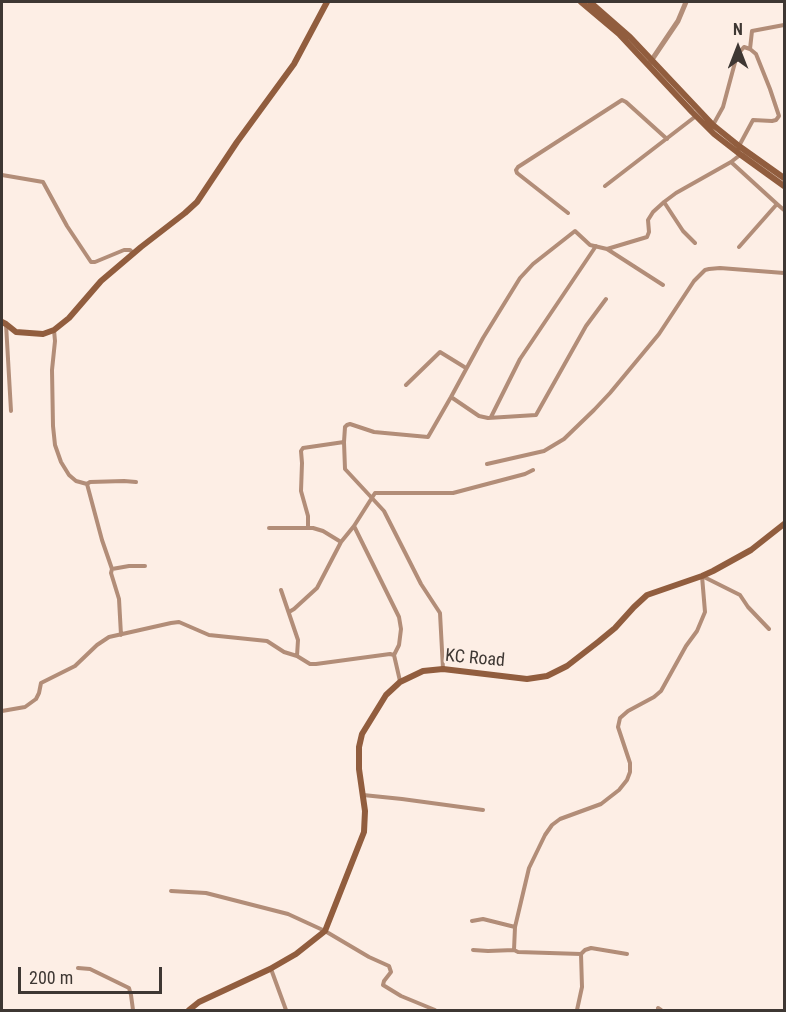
<!DOCTYPE html>
<html>
<head>
<meta charset="utf-8">
<style>
  body { margin:0 }
  #map { position:relative; width:786px; height:1012px; overflow:hidden; background:#fdeee5; font-family:"Roboto Condensed",sans-serif }
  canvas { display:block }
  .frame { position:absolute; inset:0; border:3px solid #3e3733; pointer-events:none }
  .north { position:absolute; left:708px; top:18px; width:60px; height:60px; -webkit-text-stroke:4px #fdeee5; paint-order:stroke; rotate:0deg; font-size:16px; font-weight:700; line-height:24px; text-align:center; color:#3e3733 }
  .north::after { content:''; display:block; margin:auto; width:21px; height:27px; background:#3e3733; clip-path:polygon(50% 0,100% 100%,50% 72%,0 100%) }
  .scale { position:absolute; left:18px; top:967px; width:144px; height:27px; box-sizing:border-box; border:3px solid #3e3733; border-top:0; padding-left:8px; font-size:18px; line-height:21px; white-space:nowrap; color:#3e3733; -webkit-text-stroke:4px #fdeee5; paint-order:stroke }
</style>
</head>
<body>
<div id="map">
<canvas width="786" height="1012"></canvas>
<div class="frame"></div>
<div class="north">N</div>
<div class="scale">200 m</div>
</div>
<script>
const context = document.querySelector('canvas').getContext('2d');
context.lineJoin = 'round';
const shape = rows => new Path2D(rows.map(r => 'M' + r).join(''));
function stroke(path, color, width, dash) { context.strokeStyle = color; context.lineWidth = width; context.lineCap = dash ? 'butt' : 'round'; context.setLineDash(dash || []); context.stroke(path); }
function write(font, color, halo, rows, align = 'center') {
  context.font = font + ' "Roboto Condensed",sans-serif'; context.lineWidth = 5; context.setLineDash([]); context.textBaseline = 'middle'; context.strokeStyle = halo; context.fillStyle = color; for (const [text, x, y, turn = 0] of rows) {
    context.save(); context.translate(x, y); context.rotate((+turn || 0) * Math.PI / 180); context.textAlign = isNaN(turn) ? turn : align; if (halo) context.strokeText(text, 0, 0); context.fillText(text, 0, 0); context.restore();
  }
}
stroke(shape([
  [750,49,752,31,784,25],
  [713,125,723,107,737,55,744,47,750,49,756,54,770,89,779,116,776,120,772,121,753,120,739,146],
  [731,162,777,204],
  [2,175,43,182,67,226,91,262,95,262,124,250,130,250,133,253],
  [605,186,696,116],
  [664,202,683,231,695,243],
  [568,213,517,173,516,170,518,167,622,100,626,102,667,139],
  [739,247,777,204,784,210],
  [607,249,663,285],
  [6,324,11,411],
  [54,330,55,341,52,370,53,426,55,445,61,462,69,475,76,481,87,484,90,482,124,481,136,482],
  [406,385,440,352,466,368],
  [451,397,479,416,488,418,536,415,586,326,606,299],
  [491,417,520,359,596,246],
  [487,464,544,451,564,439,594,410,610,393,659,334,694,281,705,270,709,269,720,268,784,273],
  [87,484,102,540,112,569,111,573,119,599,121,635],
  [354,526,399,617,401,629,399,645,394,655,400,681],
  [269,528,313,528,323,531,341,542],
  [308,528,308,516,301,491,302,463,301,451,303,448,344,442],
  [112,569,129,566,145,566],
  [281,590,298,640,297,656,310,664,316,664,390,654,394,655],
  [289,612,294,609,317,588,341,542,354,526,375,493,453,493,525,474,533,470],
  [443,669,440,613,421,584,384,511,345,469,344,442,345,427,347,425,350,424,374,432,428,437,451,397,483,338,520,278,533,264,575,231,590,245,607,249,647,237,649,232,648,220,653,212,664,202,676,193,731,162,740,155],
  [2,711,25,707,36,699,39,693,41,683,75,666,97,645,109,637,171,623,179,622,209,635,267,641,284,652,297,656],
  [363,795,402,799,483,810],
  [171,891,206,893,288,914,325,931,369,957,389,966,391,972,384,981,383,985,401,996,435,1010],
  [472,921,483,919,515,927],
  [473,950,488,951,514,950,518,952,581,954,585,950,591,948,627,954],
  [514,950,515,927,529,868,545,835,552,825,560,819,601,804,619,790,627,780,630,772,630,763,618,727,620,718,628,711,654,697,661,691,686,646,697,631,705,612,702,576,740,595,748,607,769,629],
  [78,968,90,969,129,988,131,995,133,1010],
  [271,969,286,1010],
  [658,1008,661,1010],
  [577,1010,582,987,581,954]
]), '#b28d78', 4);
stroke(shape([
  [649,64,678,21,686,2]
]), '#b28d78', 5);
stroke(shape([
  [581,2,619,34,692,112,714,134,741,155,784,186],
  [590,2,630,37,713,125,739,146,784,178],
  [2,322,6,324,16,332,43,334,54,330,69,318,101,281,141,247,185,213,197,202,237,142,294,64,327,2],
  [189,1010,199,1002,270,969,296,954,325,931,364,832,365,811,359,769,359,747,362,734,386,695,400,682,423,671,443,669,527,679,547,676,567,666,598,642,615,628,634,607,647,595,702,576,713,571,751,550,784,524]
]), '#915d3e', 6);
write('18px', '#3e3733', '#fdeee5', [
  ["KC Road",475,659,5]
]);
</script>
</body>
</html>
